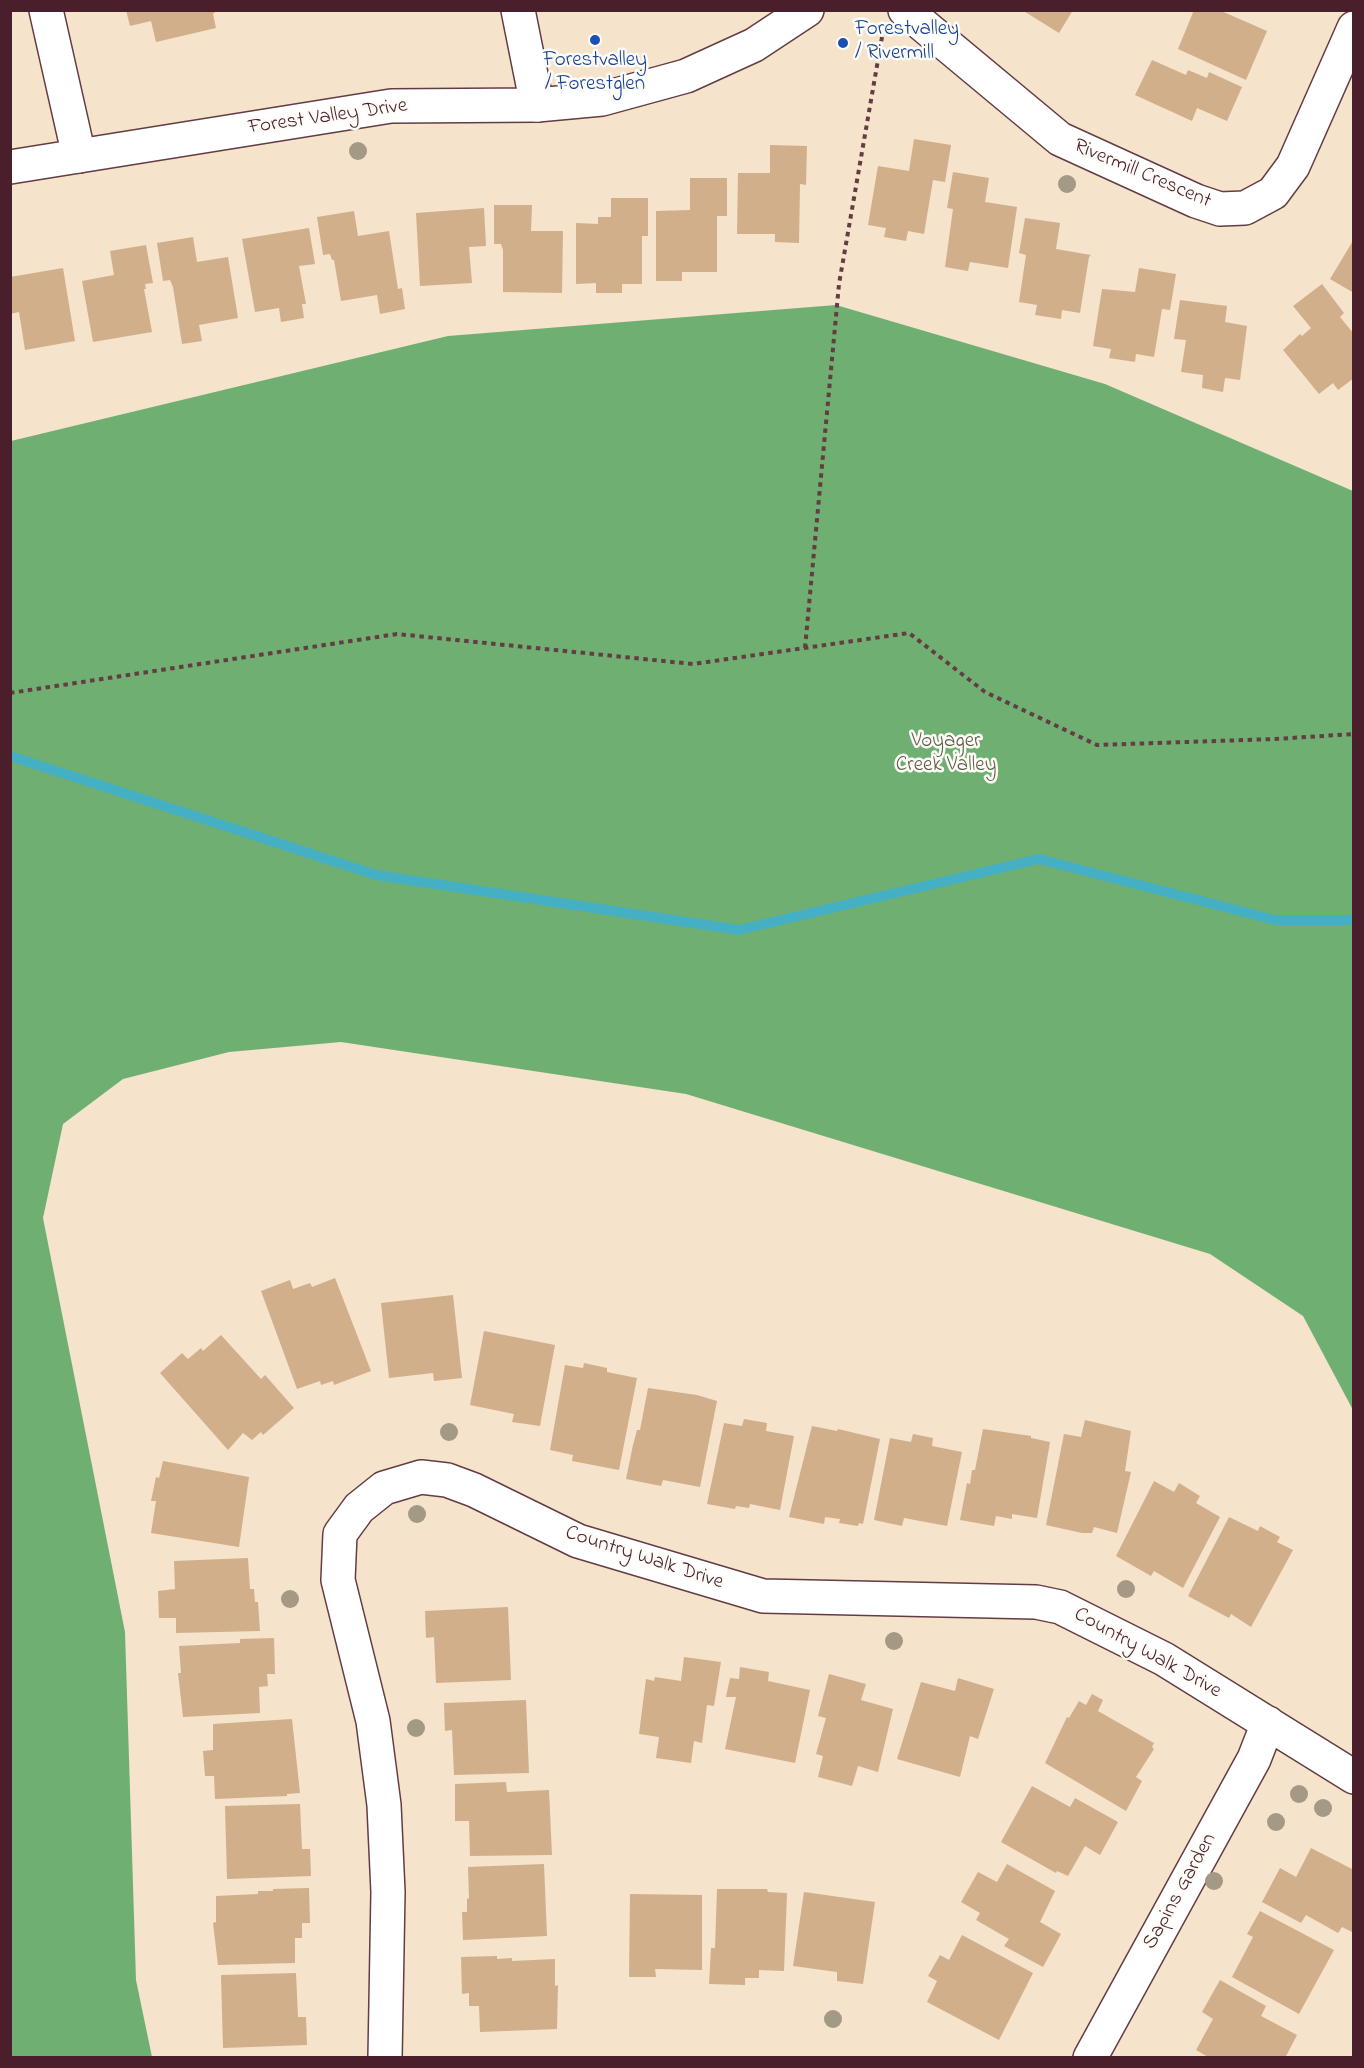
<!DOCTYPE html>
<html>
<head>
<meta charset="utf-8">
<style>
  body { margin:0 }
  #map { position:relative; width:1364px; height:2068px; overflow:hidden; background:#f5e3cb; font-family:"Indie Flower",sans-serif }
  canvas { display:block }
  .frame { position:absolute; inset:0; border:12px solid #4a1f2b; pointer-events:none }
</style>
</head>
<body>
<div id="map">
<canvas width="1364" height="2068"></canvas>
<div class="frame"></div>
</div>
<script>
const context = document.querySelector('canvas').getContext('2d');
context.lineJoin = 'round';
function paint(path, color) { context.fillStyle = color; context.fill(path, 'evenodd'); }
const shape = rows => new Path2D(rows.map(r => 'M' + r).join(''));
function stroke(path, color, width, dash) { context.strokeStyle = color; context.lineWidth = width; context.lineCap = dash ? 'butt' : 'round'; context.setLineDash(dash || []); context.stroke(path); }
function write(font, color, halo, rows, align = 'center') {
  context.font = font + ' "Indie Flower",sans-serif'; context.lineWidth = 5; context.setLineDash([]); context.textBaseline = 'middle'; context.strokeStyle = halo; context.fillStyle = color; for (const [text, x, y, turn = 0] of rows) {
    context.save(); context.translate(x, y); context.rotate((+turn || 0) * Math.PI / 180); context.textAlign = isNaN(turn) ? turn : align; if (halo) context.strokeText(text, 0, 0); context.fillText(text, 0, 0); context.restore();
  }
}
paint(shape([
  [836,305,1105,384,1353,491,1353,1410,1303,1316,1210,1254,686,1094,341,1042,229,1052,123,1079,63,1124,43,1218,125,1632,136,1980,152,2057,11,2057,11,441,448,336]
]), '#6fb072');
stroke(shape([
  [10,756,376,875,739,930,1039,859,1275,920,1354,920]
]), '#45b0c3', 10);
paint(shape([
  [126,10,217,10,213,14,216,28,156,42,151,21,130,26],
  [1022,10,1073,10,1059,33],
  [1194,10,1219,10,1267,31,1246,80,1178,49],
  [1152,60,1186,75,1188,70,1207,78,1209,72,1242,87,1227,121,1197,108,1192,121,1135,95],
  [914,139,951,145,945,182,933,180,924,234,908,231,906,241,884,237,886,228,868,225,878,166,909,171],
  [770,145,807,146,806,185,800,184,799,243,775,242,775,234,737,234,738,173,770,173],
  [953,172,989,178,985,202,1017,207,1008,268,970,262,968,271,945,267,953,209,947,208],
  [690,178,727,178,727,216,717,216,717,272,682,272,682,281,656,281,656,211,690,210],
  [611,198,648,198,648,236,642,236,642,284,622,284,622,293,596,293,596,283,576,284,576,223,598,224,598,217,611,217],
  [494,205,532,205,531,231,563,231,562,293,503,292,503,250,501,244,494,244],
  [484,208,486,246,469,247,472,283,420,286,416,213],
  [354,211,358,236,389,231,398,289,402,288,405,309,380,314,377,295,341,301,334,260,332,260,330,254,323,255,317,217],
  [1025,218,1060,223,1056,249,1091,255,1089,257,1080,313,1062,310,1061,319,1035,315,1037,305,1019,302,1026,255,1019,253],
  [309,228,315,264,299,266,306,304,302,304,304,318,281,322,279,308,255,312,242,239],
  [193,237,197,262,228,257,238,318,199,325,202,341,182,344,173,287,170,280,163,281,157,243],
  [1354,239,1354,293,1330,279],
  [146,245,153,283,145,284,146,289,144,289,152,332,93,342,82,281,114,275,110,251],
  [63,268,75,341,25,350,19,312,10,314,10,277],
  [1139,268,1176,274,1170,310,1162,309,1154,357,1136,354,1135,362,1109,358,1111,349,1093,346,1102,289,1135,292],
  [1322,284,1344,313,1340,317,1354,334,1354,378,1338,390,1333,383,1319,394,1283,350,1300,334,1302,336,1311,328,1293,306],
  [1180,300,1227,306,1225,322,1247,326,1240,380,1225,378,1223,392,1202,388,1203,375,1181,372,1186,340,1174,339],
  [335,1278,371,1371,334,1385,333,1381,321,1385,320,1381,297,1389,261,1291,290,1280,293,1289,310,1283,312,1287],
  [453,1295,462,1378,434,1381,433,1373,389,1378,381,1303],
  [484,1331,555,1345,540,1426,512,1422,514,1414,470,1405],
  [221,1335,261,1379,265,1375,294,1408,263,1435,261,1432,252,1440,243,1433,228,1450,160,1373,182,1353,188,1359,201,1348,203,1351],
  [584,1363,607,1368,607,1372,637,1378,619,1470,572,1461,573,1455,550,1450,565,1365,583,1368],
  [648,1388,697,1395,717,1401,700,1487,663,1480,661,1486,626,1479,633,1445,637,1430,640,1430],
  [744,1419,767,1423,766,1431,794,1436,780,1510,750,1504,749,1508,736,1506,735,1509,707,1504,724,1423,742,1426],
  [1085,1420,1131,1431,1125,1471,1131,1472,1117,1533,1094,1527,1092,1533,1082,1533,1046,1525,1064,1434,1081,1437],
  [812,1426,837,1431,838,1429,880,1439,863,1524,859,1523,858,1526,839,1523,840,1519,825,1517,824,1524,789,1517],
  [983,1429,1031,1436,1031,1438,1050,1442,1037,1518,1012,1514,1012,1519,996,1516,994,1526,960,1520,967,1483,970,1484,972,1470,975,1470],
  [913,1434,933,1438,932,1446,962,1452,947,1526,904,1518,902,1526,874,1520,890,1438,911,1442],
  [163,1461,249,1477,239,1547,151,1533,156,1501,151,1501,156,1477,159,1478],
  [1154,1481,1174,1492,1179,1483,1200,1496,1196,1503,1220,1517,1183,1588,1154,1571,1151,1576,1116,1556],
  [1229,1517,1258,1531,1260,1526,1280,1537,1277,1542,1293,1550,1251,1627,1231,1614,1229,1618,1188,1596],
  [248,1558,250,1589,254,1589,255,1602,258,1602,260,1631,176,1633,176,1618,159,1618,158,1591,175,1589,174,1561],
  [508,1607,511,1680,436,1683,434,1637,426,1638,425,1611],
  [274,1638,275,1674,267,1674,268,1686,259,1687,260,1713,183,1717,178,1673,181,1673,179,1646,240,1643,240,1639],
  [684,1657,721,1662,714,1706,707,1705,702,1743,694,1741,691,1763,656,1758,659,1737,639,1734,646,1679,654,1681,655,1677,681,1681],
  [740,1667,769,1672,768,1681,810,1690,795,1763,725,1749,736,1697,726,1697,730,1678,739,1679],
  [829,1674,866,1684,861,1700,893,1709,878,1772,858,1766,852,1786,818,1777,823,1756,816,1754,826,1718,818,1716],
  [958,1678,994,1689,978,1739,970,1736,960,1777,897,1759,921,1682,955,1691],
  [1092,1694,1103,1700,1098,1711,1154,1743,1152,1747,1154,1749,1136,1777,1142,1781,1126,1811,1045,1763,1067,1717,1069,1718,1079,1701,1086,1705],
  [526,1700,529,1773,454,1775,452,1730,445,1731,444,1703],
  [292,1719,300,1793,287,1794,287,1796,215,1799,214,1776,205,1776,203,1751,213,1750,213,1724],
  [506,1782,507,1792,549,1790,552,1855,470,1856,469,1821,455,1821,455,1784],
  [1032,1786,1070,1807,1075,1798,1118,1822,1100,1855,1085,1846,1068,1876,1057,1871,1056,1873,1001,1842],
  [300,1804,302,1849,310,1849,311,1876,227,1879,225,1806],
  [1311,1848,1354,1870,1354,1933,1342,1927,1338,1933,1306,1915,1301,1923,1262,1902,1280,1868,1296,1877],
  [544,1864,547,1936,463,1940,462,1912,467,1912,467,1899,469,1898,468,1867],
  [1007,1864,1055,1891,1040,1922,1061,1934,1043,1967,1004,1946,1009,1939,976,1920,980,1913,961,1902,978,1872,997,1882],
  [309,1888,310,1923,302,1923,302,1938,295,1938,295,1963,218,1965,213,1923,216,1922,216,1896,258,1894,258,1891,273,1891,273,1889],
  [717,1889,767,1889,768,1892,787,1893,784,1971,759,1970,759,1978,745,1978,745,1985,709,1984,711,1948,715,1948],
  [804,1892,875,1902,863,1984,837,1981,837,1972,793,1966],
  [630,1894,702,1895,702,1970,655,1969,656,1977,629,1977],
  [1260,1911,1334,1950,1299,2014,1232,1977,1253,1937,1247,1934],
  [962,1935,1033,1973,999,2040,927,2002,937,1981,928,1976,940,1955,949,1960],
  [497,1956,497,1959,512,1958,512,1961,555,1959,555,1986,558,1985,557,2029,480,2032,479,2006,469,2006,469,1993,462,1994,461,1957],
  [296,1973,298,2017,306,2017,307,2045,223,2048,221,1975],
  [1220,1980,1266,2006,1261,2016,1297,2035,1285,2058,1210,2058,1196,2050,1213,2019,1202,2012]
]), '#d1af8b');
const minor = shape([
  [46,10,79,156],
  [518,10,537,105],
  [905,10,1060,139,1196,201,1220,209,1245,208,1273,193,1293,166,1354,28],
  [385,2058,388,1892,384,1805,373,1721,338,1580,340,1534,359,1508,384,1488,421,1477,447,1480,474,1490,578,1541,763,1596,1036,1602,1060,1607,1164,1659,1354,1777],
  [1090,2058,1254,1759,1268,1723]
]);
const tertiary = shape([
  [10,167,391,106,537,105,602,99,686,76,754,45,807,10]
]);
stroke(minor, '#643c43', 36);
stroke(tertiary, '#643c43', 36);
stroke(shape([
  [805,648,839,284,882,37],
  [10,693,397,634,693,664,909,633,985,692,1097,745,1275,739,1354,734]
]), '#643c43', 4, [4.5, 4.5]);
stroke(minor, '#fff', 33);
stroke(tertiary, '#fff', 33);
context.fillStyle = '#a39984';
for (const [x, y] of [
  [358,151],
  [1067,184],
  [449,1432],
  [417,1514],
  [1126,1589],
  [290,1599],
  [894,1641],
  [416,1728],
  [1299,1794],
  [1323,1808],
  [1276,1822],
  [1214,1881],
  [833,2019]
]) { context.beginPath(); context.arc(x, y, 9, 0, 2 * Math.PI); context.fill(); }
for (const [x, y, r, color] of [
  [595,40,6,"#1a4fb4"],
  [843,43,6,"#1a4fb4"]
]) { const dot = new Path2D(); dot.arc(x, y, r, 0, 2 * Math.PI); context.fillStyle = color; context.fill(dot); stroke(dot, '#fdfcf7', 2); }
write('21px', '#164399', '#fdfcf7', [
  ["Forestvalley",855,31],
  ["/ Rivermill",855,55],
  ["Forestvalley",595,62,"center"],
  ["/ Forestglen",595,86,"center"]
], 'left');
write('21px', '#4a1f2b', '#fdfcf7', [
  ["Forest Valley Drive",328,118,-8],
  ["Rivermill Crescent",1142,175,23],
  ["Country Walk Drive",644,1559,18],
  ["Country Walk Drive",1147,1654,29],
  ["Sapins Garden",1181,1892,-61]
]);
write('21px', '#605c4a', '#fdfcf7', [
  ["Voyager",946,743],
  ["Creek Valley",946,767]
]);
</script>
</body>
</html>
